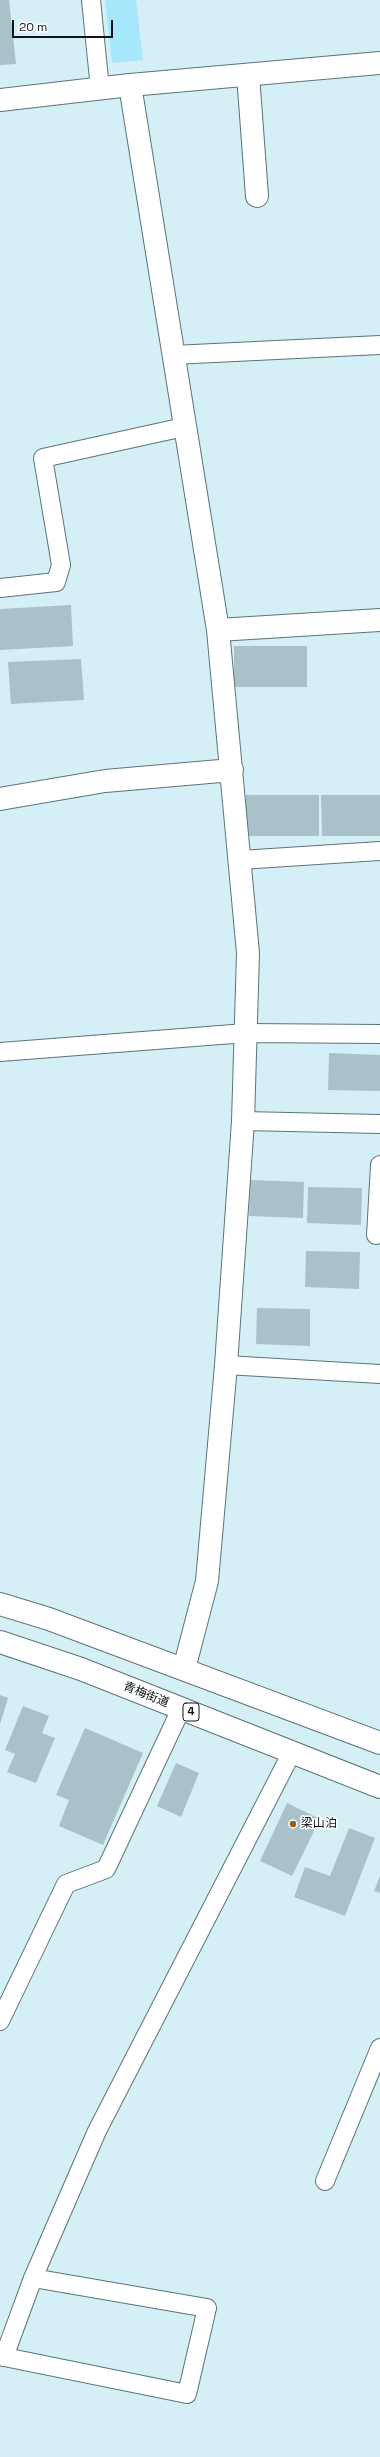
<!DOCTYPE html>
<html>
<head>
<meta charset="utf-8">
<style>
  body { margin:0 }
  #map { position:relative; width:380px; height:2457px; overflow:hidden; background:#d5eff7; font-family:"Space Grotesk",sans-serif }
  canvas { display:block }
  .scale { position:absolute; left:12px; top:20px; width:101px; height:18px; box-sizing:border-box; border:2px solid #0b1417; border-top:0; padding-left:5px; font-size:12px; line-height:14px; white-space:nowrap; color:#0b1417; -webkit-text-stroke:3px #fff; paint-order:stroke }
</style>
</head>
<body>
<div id="map">
<canvas width="380" height="2457"></canvas>
<div class="scale">20 m</div>
</div>
<script>
const context = document.querySelector('canvas').getContext('2d');
context.lineJoin = 'round';
function paint(path, color) { context.fillStyle = color; context.fill(path, 'evenodd'); }
const shape = rows => new Path2D(rows.map(r => 'M' + r).join(''));
function stroke(path, color, width, dash) { context.strokeStyle = color; context.lineWidth = width; context.lineCap = dash ? 'butt' : 'round'; context.setLineDash(dash || []); context.stroke(path); }
function write(font, color, halo, rows, align = 'center') {
  context.font = font + ' "Space Grotesk","Noto Sans JP",sans-serif'; context.lineWidth = 3; context.setLineDash([]); context.textBaseline = 'middle'; context.strokeStyle = halo; context.fillStyle = color; for (const [text, x, y, turn = 0] of rows) {
    context.save(); context.translate(x, y); context.rotate((+turn || 0) * Math.PI / 180); context.textAlign = isNaN(turn) ? turn : align; if (halo) context.strokeText(text, 0, 0); context.fillText(text, 0, 0); context.restore();
  }
}
paint(shape([
  [105,0,136,0,143,60,112,63]
]), '#a7e7fb');
paint(shape([
  [0,0,9,0,16,64,0,65],
  [71,605,73,646,0,650,0,609],
  [234,646,307,646,307,687,234,687],
  [81,659,84,700,11,704,8,662],
  [246,795,319,795,319,836,246,836],
  [321,795,380,795,380,836,322,836],
  [329,1053,380,1055,380,1091,328,1090],
  [250,1180,304,1182,303,1218,249,1216],
  [308,1187,362,1188,361,1225,307,1223],
  [306,1251,360,1252,359,1289,305,1287],
  [257,1308,310,1309,310,1346,256,1344],
  [0,1695,8,1698,0,1724],
  [23,1706,49,1716,42,1733,55,1738,36,1783,7,1772,15,1754,5,1750],
  [85,1728,143,1753,103,1845,59,1826,69,1800,56,1795],
  [176,1763,199,1773,181,1817,157,1806],
  [287,1803,320,1819,292,1876,260,1861],
  [349,1828,375,1838,345,1916,294,1897,305,1867,330,1876],
  [380,1876,380,1893,374,1891]
]), '#a9c2ca');
const service = shape([
  [91,0,100,89],
  [173,355,380,345],
  [0,588,56,582,61,565,43,458,184,427],
  [240,860,380,851],
  [0,1052,246,1033,380,1034],
  [243,1121,380,1124],
  [376,1235,380,1165],
  [226,1365,380,1374],
  [0,2021,66,1884,106,1869,181,1709],
  [325,2181,380,2048],
  [0,2356,187,2394,207,2308,33,2278,97,2131,292,1752],
  [4,2357,33,2278]
]);
const minor = shape([
  [248,75,257,196],
  [130,85,218,630,248,953,243,1121,226,1365,207,1581,184,1669],
  [218,630,380,620],
  [0,799,105,781,232,770]
]);
const tertiary = shape([
  [0,100,130,85,380,63]
]);
const primary = shape([
  [0,1604,49,1619,380,1743],
  [0,1642,81,1669,380,1787]
]);
stroke(service, '#5c737a', 20);
stroke(minor, '#5c737a', 24);
stroke(tertiary, '#5c737a', 24);
stroke(primary, '#5c737a', 24);
stroke(service, '#fff', 18);
stroke(minor, '#fff', 22);
stroke(tertiary, '#fff', 22);
stroke(primary, '#fff', 22);
for (const [x, y, r, color] of [
  [293,1824,4,"#966117"]
]) { const dot = new Path2D(); dot.arc(x, y, r, 0, 2 * Math.PI); context.fillStyle = color; context.fill(dot); stroke(dot, '#fff', 1.5); }
for (const [x, y, w] of [
  [191,1712,16]
]) { const box = new Path2D(); box.roundRect(x - w / 2, y - 9, w, 18, 3); context.fillStyle = '#fff'; context.fill(box); stroke(box, '#0b1417', 1); }
write('bold 11px', '#0b1417', null, [
  ["4",191,1712]
]);
write('12px', '#0b1417', '#fff', [
  ["青梅街道",146,1695,22]
]);
write('12px', '#0b1417', '#fff', [
  ["梁山泊",301,1824]
], 'left');
</script>
</body>
</html>
